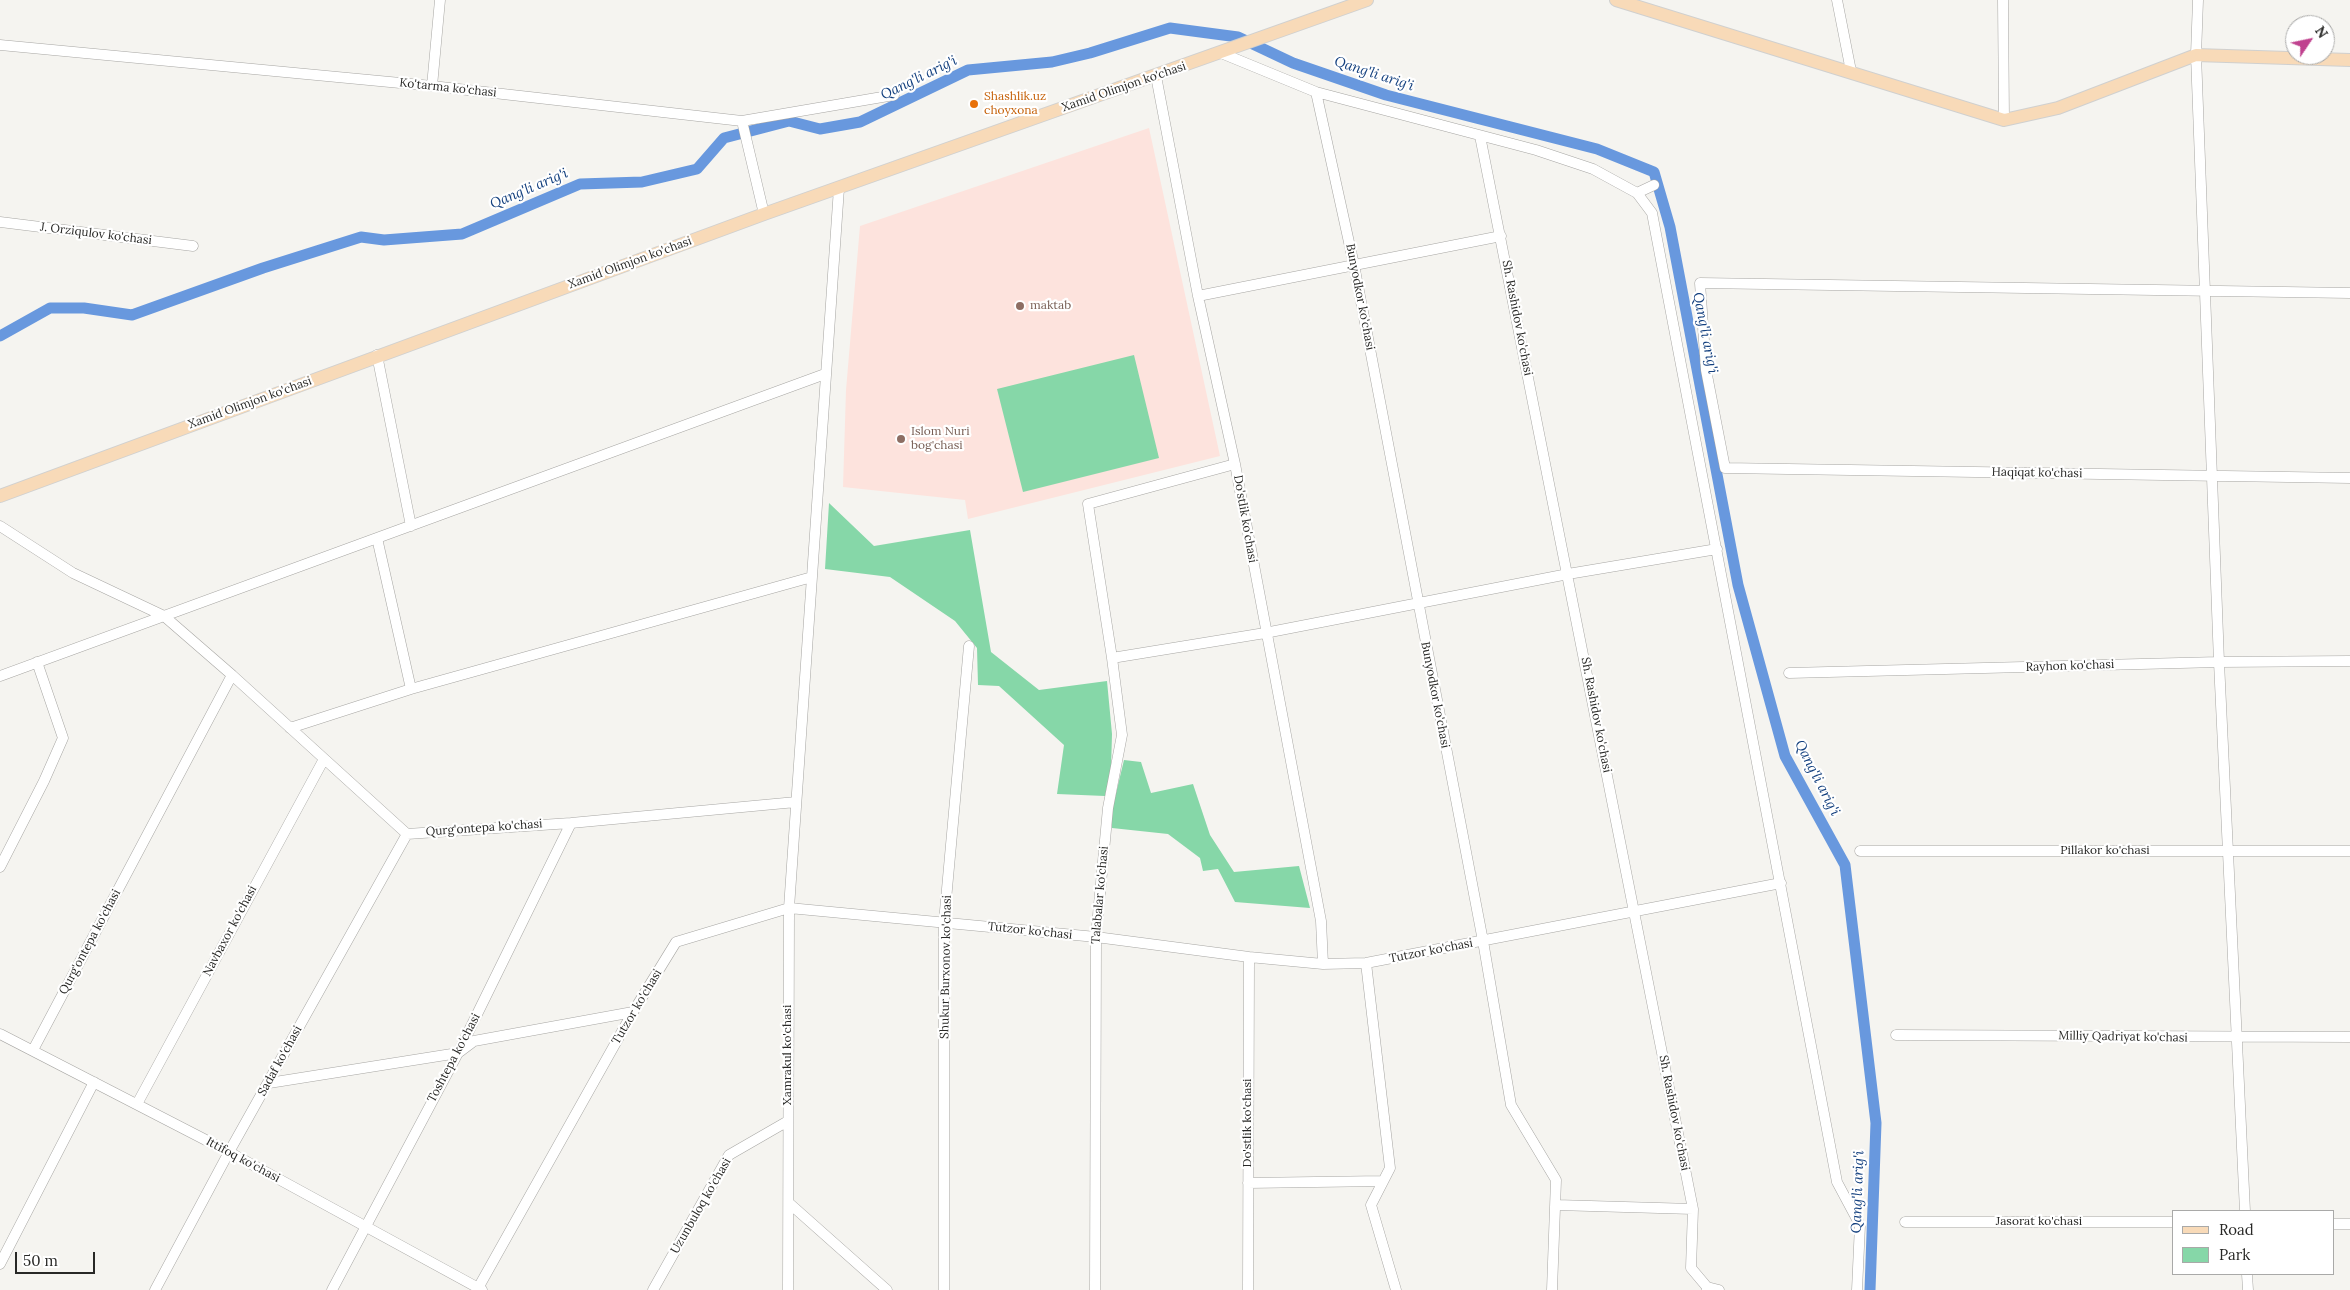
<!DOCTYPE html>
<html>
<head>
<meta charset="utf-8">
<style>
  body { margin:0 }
  #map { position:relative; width:2350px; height:1290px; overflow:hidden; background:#f5f4f0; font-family:Lora,serif }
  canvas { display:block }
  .legend { position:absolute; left:2172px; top:1210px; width:162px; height:65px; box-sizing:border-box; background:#fff; border:1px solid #a9a9a8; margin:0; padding:6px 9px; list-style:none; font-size:15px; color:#282826 }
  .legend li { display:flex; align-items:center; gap:10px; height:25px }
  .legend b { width:25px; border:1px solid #a9a9a8 }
  .north { position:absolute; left:2285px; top:15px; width:50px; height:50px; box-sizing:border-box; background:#fff; border:1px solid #a9a9a8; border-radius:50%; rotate:56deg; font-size:14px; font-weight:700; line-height:20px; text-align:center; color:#282826 }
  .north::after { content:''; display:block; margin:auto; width:18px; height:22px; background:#c0428f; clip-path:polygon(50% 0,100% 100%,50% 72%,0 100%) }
  .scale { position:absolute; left:15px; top:1252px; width:80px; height:22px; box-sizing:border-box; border:2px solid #282826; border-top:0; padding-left:6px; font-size:15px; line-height:18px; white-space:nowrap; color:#282826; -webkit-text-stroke:4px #fff; paint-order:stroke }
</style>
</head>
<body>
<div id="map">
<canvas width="2350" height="1290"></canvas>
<ul class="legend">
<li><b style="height:6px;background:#f8dab8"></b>Road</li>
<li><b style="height:14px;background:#86d7a8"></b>Park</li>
</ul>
<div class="north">N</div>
<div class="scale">50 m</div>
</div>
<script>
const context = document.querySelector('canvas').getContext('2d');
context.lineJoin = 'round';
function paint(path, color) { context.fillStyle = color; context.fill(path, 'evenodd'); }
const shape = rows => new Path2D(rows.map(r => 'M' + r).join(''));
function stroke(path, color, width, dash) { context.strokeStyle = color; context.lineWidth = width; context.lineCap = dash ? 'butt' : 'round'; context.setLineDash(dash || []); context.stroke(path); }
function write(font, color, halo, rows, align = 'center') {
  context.font = font + ' Lora,serif'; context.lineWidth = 4.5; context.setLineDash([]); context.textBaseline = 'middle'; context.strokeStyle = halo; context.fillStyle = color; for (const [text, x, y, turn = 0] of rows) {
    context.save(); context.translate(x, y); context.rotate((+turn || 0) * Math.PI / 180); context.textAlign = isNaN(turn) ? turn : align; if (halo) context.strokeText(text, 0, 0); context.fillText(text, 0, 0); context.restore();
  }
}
paint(shape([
  [1149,128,1220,456,968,519,965,500,843,487,846,390,860,226]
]), '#fde3dd');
paint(shape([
  [1134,355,1159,458,1023,492,997,389],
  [829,503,874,546,970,530,991,652,1039,690,1107,681,1112,734,1111,769,1105,796,1057,794,1064,745,999,686,978,685,977,648,955,621,890,577,825,569],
  [1124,760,1141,762,1151,793,1193,784,1210,835,1234,872,1299,866,1310,908,1235,902,1218,869,1203,871,1200,858,1168,834,1112,828,1112,810]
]), '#86d7a8');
stroke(shape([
  [0,336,50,308,84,308,132,315,263,268,361,237,384,240,462,234,580,184,642,182,697,169,724,138,789,121,820,129,860,122,968,70,1052,62,1090,53,1170,28,1238,37,1293,63,1386,95,1597,149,1654,172,1670,227,1738,585,1785,756,1845,865,1876,1123,1870,1290]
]), '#6898de', 11);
const minor = shape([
  [1837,0,1851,71],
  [2003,0,2004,120],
  [2198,0,2196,55,2219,662,2245,1211],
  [0,45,432,86,742,121,894,95],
  [1221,53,1316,92,1536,150,1593,169,1637,193,1654,185],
  [1156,76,1198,296,1235,464,1321,921,1323,964],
  [432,86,440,0],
  [1316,92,1354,265,1483,941,1511,1105,1556,1180,1552,1290],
  [742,121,764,214],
  [1480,136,1693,1209,1691,1268,1707,1287,1707,1290],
  [1637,193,1652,213,1837,1182,1860,1225,1857,1290],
  [0,222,193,246],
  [2350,293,1700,283,1706,370,1725,468,2350,478],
  [1198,296,1501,236],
  [377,355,411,526],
  [0,526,73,573,164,616,232,675,33,1050],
  [377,538,825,374],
  [1112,658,1265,633,1568,574,1717,549],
  [1789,673,2219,662,2350,661],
  [232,675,407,834,571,823,796,802],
  [0,676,377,538,411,689,812,577],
  [290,728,411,689],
  [1860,851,2350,851],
  [0,867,44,781,63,738,37,662],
  [1366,963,1390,1168,1371,1205,1396,1290],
  [0,1034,229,1152,482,1290],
  [1896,1035,2350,1037],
  [269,1083,458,1053,474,1041,633,1012],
  [137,1104,324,759],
  [1248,1183,1383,1181],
  [789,1203,887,1290],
  [1556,1205,1693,1209],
  [1905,1222,2174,1222],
  [2334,1224,2350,1224],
  [0,1264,94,1082],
  [2247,1274,2248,1290],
  [1707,1287,1719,1290],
  [155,1290,229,1152,407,834],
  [332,1290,458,1053,571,823],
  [477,1290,633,1012,676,942,789,908,1096,937,1249,957,1323,964,1366,963,1781,883],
  [653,1290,729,1155,788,1121],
  [788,1290,789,908,839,188],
  [944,1290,944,922,969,646],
  [1095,1290,1096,937,1108,808,1122,735,1112,658,1088,504,1235,464],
  [1248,1290,1249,957]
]);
const major = shape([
  [1616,0,2004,120,2058,108,2196,55,2350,60],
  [0,496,764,214,1367,0]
]);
stroke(minor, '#a7a6a3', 11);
stroke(major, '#d0d0cf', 14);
stroke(minor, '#fff', 10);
stroke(major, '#f8dab8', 12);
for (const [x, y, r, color] of [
  [974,104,5,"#e8710a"],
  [1020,306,5,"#8d6e63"],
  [901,439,5,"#8d6e63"]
]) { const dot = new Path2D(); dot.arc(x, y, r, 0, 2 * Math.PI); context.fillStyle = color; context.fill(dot); stroke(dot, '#fff', 2); }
write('12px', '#282826', '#fff', [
  ["Xamid Olimjon ko'chasi",1124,87,-19],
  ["Ko'tarma ko'chasi",448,88,6],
  ["J. Orziqulov ko'chasi",96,234,7],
  ["Xamid Olimjon ko'chasi",630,263,-20],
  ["Bunyodkor ko'chasi",1360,297,79],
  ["Sh. Rashidov ko'chasi",1517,318,79],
  ["Xamid Olimjon ko'chasi",250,403,-20],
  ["Haqiqat ko'chasi",2037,473,1],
  ["Do'stlik ko'chasi",1245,519,80],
  ["Rayhon ko'chasi",2070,666,-2],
  ["Bunyodkor ko'chasi",1435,695,79],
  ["Sh. Rashidov ko'chasi",1596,715,79],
  ["Qurg'ontepa ko'chasi",484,828,-4],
  ["Pillakor ko'chasi",2105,851],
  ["Talabalar ko'chasi",1100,895,-85],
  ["Navbaxor ko'chasi",230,931,-62],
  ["Tutzor ko'chasi",1030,931,6],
  ["Qurg'ontepa ko'chasi",90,942,-62],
  ["Tutzor ko'chasi",1431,951,-11],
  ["Shukur Burxonov ko'chasi",946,967,-89],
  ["Tutzor ko'chasi",637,1007,-59],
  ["Milliy Qadriyat ko'chasi",2123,1037,1],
  ["Xamrakul ko'chasi",788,1055,-90],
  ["Toshtepa ko'chasi",454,1058,-62],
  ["Sadaf ko'chasi",280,1061,-61],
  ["Sh. Rashidov ko'chasi",1674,1113,79],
  ["Do'stlik ko'chasi",1248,1123,-90],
  ["Ittifoq ko'chasi",243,1160,28],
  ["Uzunbuloq ko'chasi",701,1206,-60],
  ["Jasorat ko'chasi",2039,1222]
]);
write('12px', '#c56008', '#fff', [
  ["Shashlik.uz",984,97],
  ["choyxona",984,111]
], 'left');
write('12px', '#785e54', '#fff', [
  ["maktab",1030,306],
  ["Islom Nuri",911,432],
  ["bog'chasi",911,446]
], 'left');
write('italic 14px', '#123f7e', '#fff', [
  ["Qang'li arig'i",1374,74,18],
  ["Qang'li arig'i",919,78,-26],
  ["Qang'li arig'i",529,189,-23],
  ["Qang'li arig'i",1705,333,79],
  ["Qang'li arig'i",1817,778,63],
  ["Qang'li arig'i",1858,1192,-88]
]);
</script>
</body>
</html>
